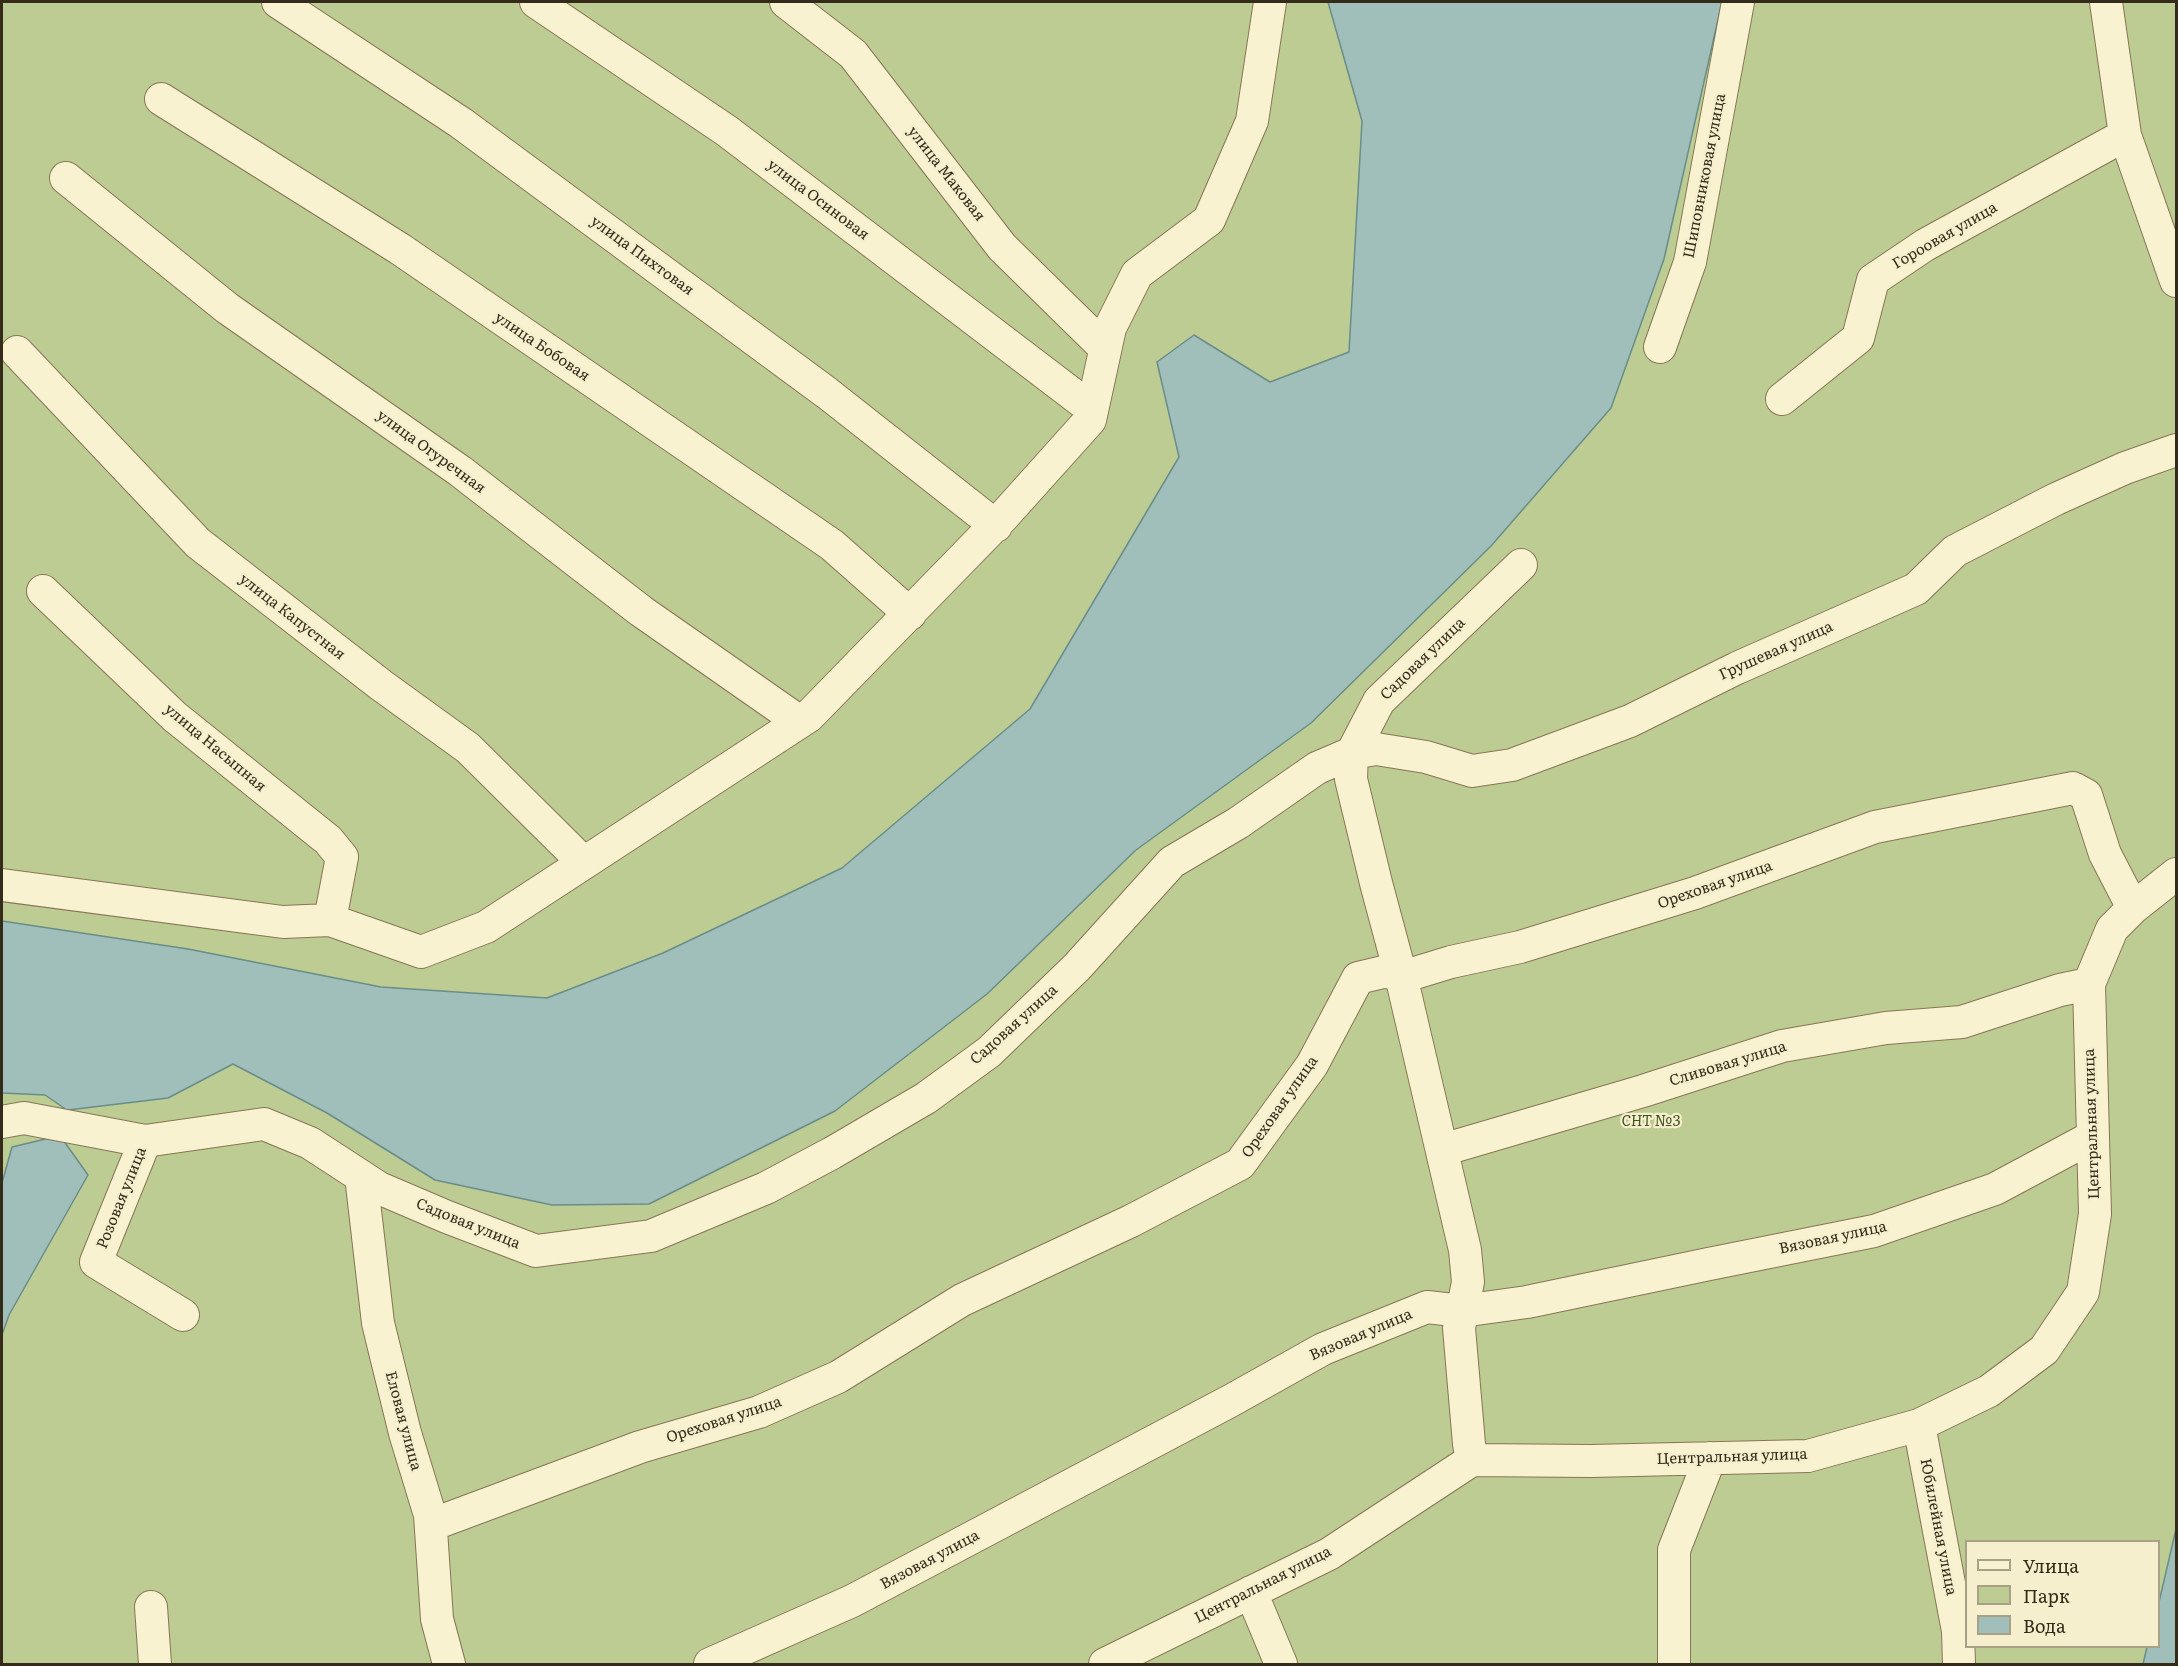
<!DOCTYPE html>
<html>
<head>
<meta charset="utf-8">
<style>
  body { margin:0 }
  #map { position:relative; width:2178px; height:1666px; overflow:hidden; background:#eee6bd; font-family:Literata,serif }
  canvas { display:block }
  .frame { position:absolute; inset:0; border:3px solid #352b1b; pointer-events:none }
  .legend { position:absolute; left:1965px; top:1540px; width:195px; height:108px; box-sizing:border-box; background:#f6efcd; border:2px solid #a9a186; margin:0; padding:8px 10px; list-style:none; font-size:18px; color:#352b1b }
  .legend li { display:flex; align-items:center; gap:12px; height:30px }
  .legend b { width:30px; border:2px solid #a9a186 }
</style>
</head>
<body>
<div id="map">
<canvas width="2178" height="1666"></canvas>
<div class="frame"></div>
<ul class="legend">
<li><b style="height:8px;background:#f9f2d0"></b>Улица</li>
<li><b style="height:16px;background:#bdcc92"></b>Парк</li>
<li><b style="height:16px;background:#a1bfba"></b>Вода</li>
</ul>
</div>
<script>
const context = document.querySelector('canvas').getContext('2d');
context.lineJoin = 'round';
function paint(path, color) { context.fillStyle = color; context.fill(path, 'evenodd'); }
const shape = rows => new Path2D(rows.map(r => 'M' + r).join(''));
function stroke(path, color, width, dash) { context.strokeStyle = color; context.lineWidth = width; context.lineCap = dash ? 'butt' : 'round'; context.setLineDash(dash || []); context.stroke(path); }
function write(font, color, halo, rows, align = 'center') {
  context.font = font + ' Literata,serif'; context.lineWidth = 4.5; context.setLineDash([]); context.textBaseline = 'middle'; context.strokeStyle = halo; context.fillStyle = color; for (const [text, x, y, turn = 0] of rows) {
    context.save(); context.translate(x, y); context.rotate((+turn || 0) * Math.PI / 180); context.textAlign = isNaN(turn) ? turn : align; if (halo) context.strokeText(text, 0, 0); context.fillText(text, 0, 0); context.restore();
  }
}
paint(shape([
  [2,2,1328,2,1362,121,1349,352,1269,382,1195,335,1157,362,1179,457,1030,709,842,868,663,953,547,999,381,987,188,949,2,921],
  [1722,2,2176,2,2176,1529,2159,1602,2158,1542,1966,1542,1966,1646,2147,1647,2143,1664,2,1664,2,1335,9,1315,68,1110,168,1098,233,1064,327,1113,987,994,1136,850,1491,546,1611,408,1664,259],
  [2,1093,45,1095,64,1108,58,1136,12,1147,2,1183]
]), '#bdcc92');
const water = shape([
  [1328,2,1722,2,1664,259,1611,408,1491,546,1311,723,1136,850,987,994,835,1111,649,1204,552,1205,435,1180,327,1113,233,1064,168,1098,68,1110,61,1137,88,1175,9,1315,2,1335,2,1183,12,1147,58,1136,64,1108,45,1095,2,1093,2,921,188,949,381,987,547,998,663,953,842,868,1030,709,1179,457,1157,362,1194,335,1270,382,1349,352,1362,121,1328,2],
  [2176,1529,2176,1664,2143,1664,2147,1647,2158,1646,2159,1602,2176,1529]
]);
paint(water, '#a1bfba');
stroke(water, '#698d89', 1.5);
const minor = shape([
  [278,2,461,123,827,393,996,526],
  [536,2,727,131,1092,409],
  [786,2,853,54,1002,247,1105,348],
  [2106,2,2125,135,2176,281],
  [161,99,400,249,832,545,910,614],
  [66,178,227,308,460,471,641,611,800,722],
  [1660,347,1690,262,1738,2],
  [17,352,198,543,381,685,468,748,584,863],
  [1782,399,1858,338,1873,280,1925,245,2125,135],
  [43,591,175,717,328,840,342,857,330,920],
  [2,885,283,922,330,920,421,952,486,927,809,716,1002,518,1090,420,1110,328,1137,274,1209,220,1252,121,1270,2],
  [2,1122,24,1118,145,1141,264,1124,310,1143,379,1188,447,1217,536,1251,651,1236,766,1188,832,1153,926,1098,989,1052,1077,967,1172,862,1238,823,1317,768,1352,753,1379,701,1521,565],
  [145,1141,96,1262,183,1315],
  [1442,1150,1643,1091,1782,1046,1886,1028,1962,1022,2060,990,2089,984],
  [361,1176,378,1323,405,1433,430,1515,437,1619,449,1664],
  [1919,1425,1958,1631,1959,1664],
  [1472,1460,1469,1444,1459,1328,1468,1282,1465,1250,1402,980,1376,883,1351,779,1352,753,1376,749,1426,757,1472,771,1512,765,1630,721,1737,668,1916,589,1955,551,2056,499,2125,468,2176,450],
  [431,1525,640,1447,759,1412,838,1377,962,1300,1131,1221,1240,1164,1312,1065,1358,978,1383,972,1415,973,1451,962,1520,947,1695,893,1875,827,2073,788,2086,795,2105,854,2133,908],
  [1251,1592,1281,1664],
  [151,1607,155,1664],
  [710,1664,852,1601,1232,1400,1323,1349,1427,1307,1462,1311,1527,1302,1709,1264,1874,1231,1995,1189,2092,1137],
  [1105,1664,1329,1554,1472,1460,1591,1461,1808,1456,1919,1425,1989,1391,2044,1350,2083,1292,2095,1214,2089,984,2112,929,2133,908,2176,874],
  [1674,1664,1674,1550,1710,1458]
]);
stroke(minor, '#867656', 34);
stroke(minor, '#f9f2d0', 32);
write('15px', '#352b1b', '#f6efcd', [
  ["улица Маковая",946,174,52],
  ["Шиповниковая улица",1705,176,-79],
  ["улица Осиновая",818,200,37],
  ["Гороовая улица",1945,236,-30],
  ["улица Пихтовая",642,256,36],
  ["улица Бобовая",542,347,34],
  ["улица Огуречная",431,452,36],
  ["улица Капустная",292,617,38],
  ["Грушевая улица",1776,651,-24],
  ["Садовая улица",1423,659,-44],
  ["улица Насыпная",215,748,40],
  ["Ореховая улица",1715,885,-19],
  ["Садовая улица",1014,1025,-42],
  ["Сливовая улица",1728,1064,-17],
  ["Ореховая улица",1280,1107,-55],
  ["Центральная улица",2092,1124,-92],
  ["Розовая улица",122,1198,-68],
  ["Садовая улица",468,1224,22],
  ["Вязовая улица",1833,1238,-12],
  ["Вязовая улица",1361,1335,-23],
  ["Ореховая улица",724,1420,-18],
  ["Еловая улица",403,1421,75],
  ["Центральная улица",1732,1457,-2],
  ["Юбилейная улица",1938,1527,79],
  ["Вязовая улица",930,1560,-28],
  ["Центральная улица",1263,1585,-27]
]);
write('italic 15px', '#3f5221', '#f6efcd', [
  ["СНТ №3",1651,1122]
]);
</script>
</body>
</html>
